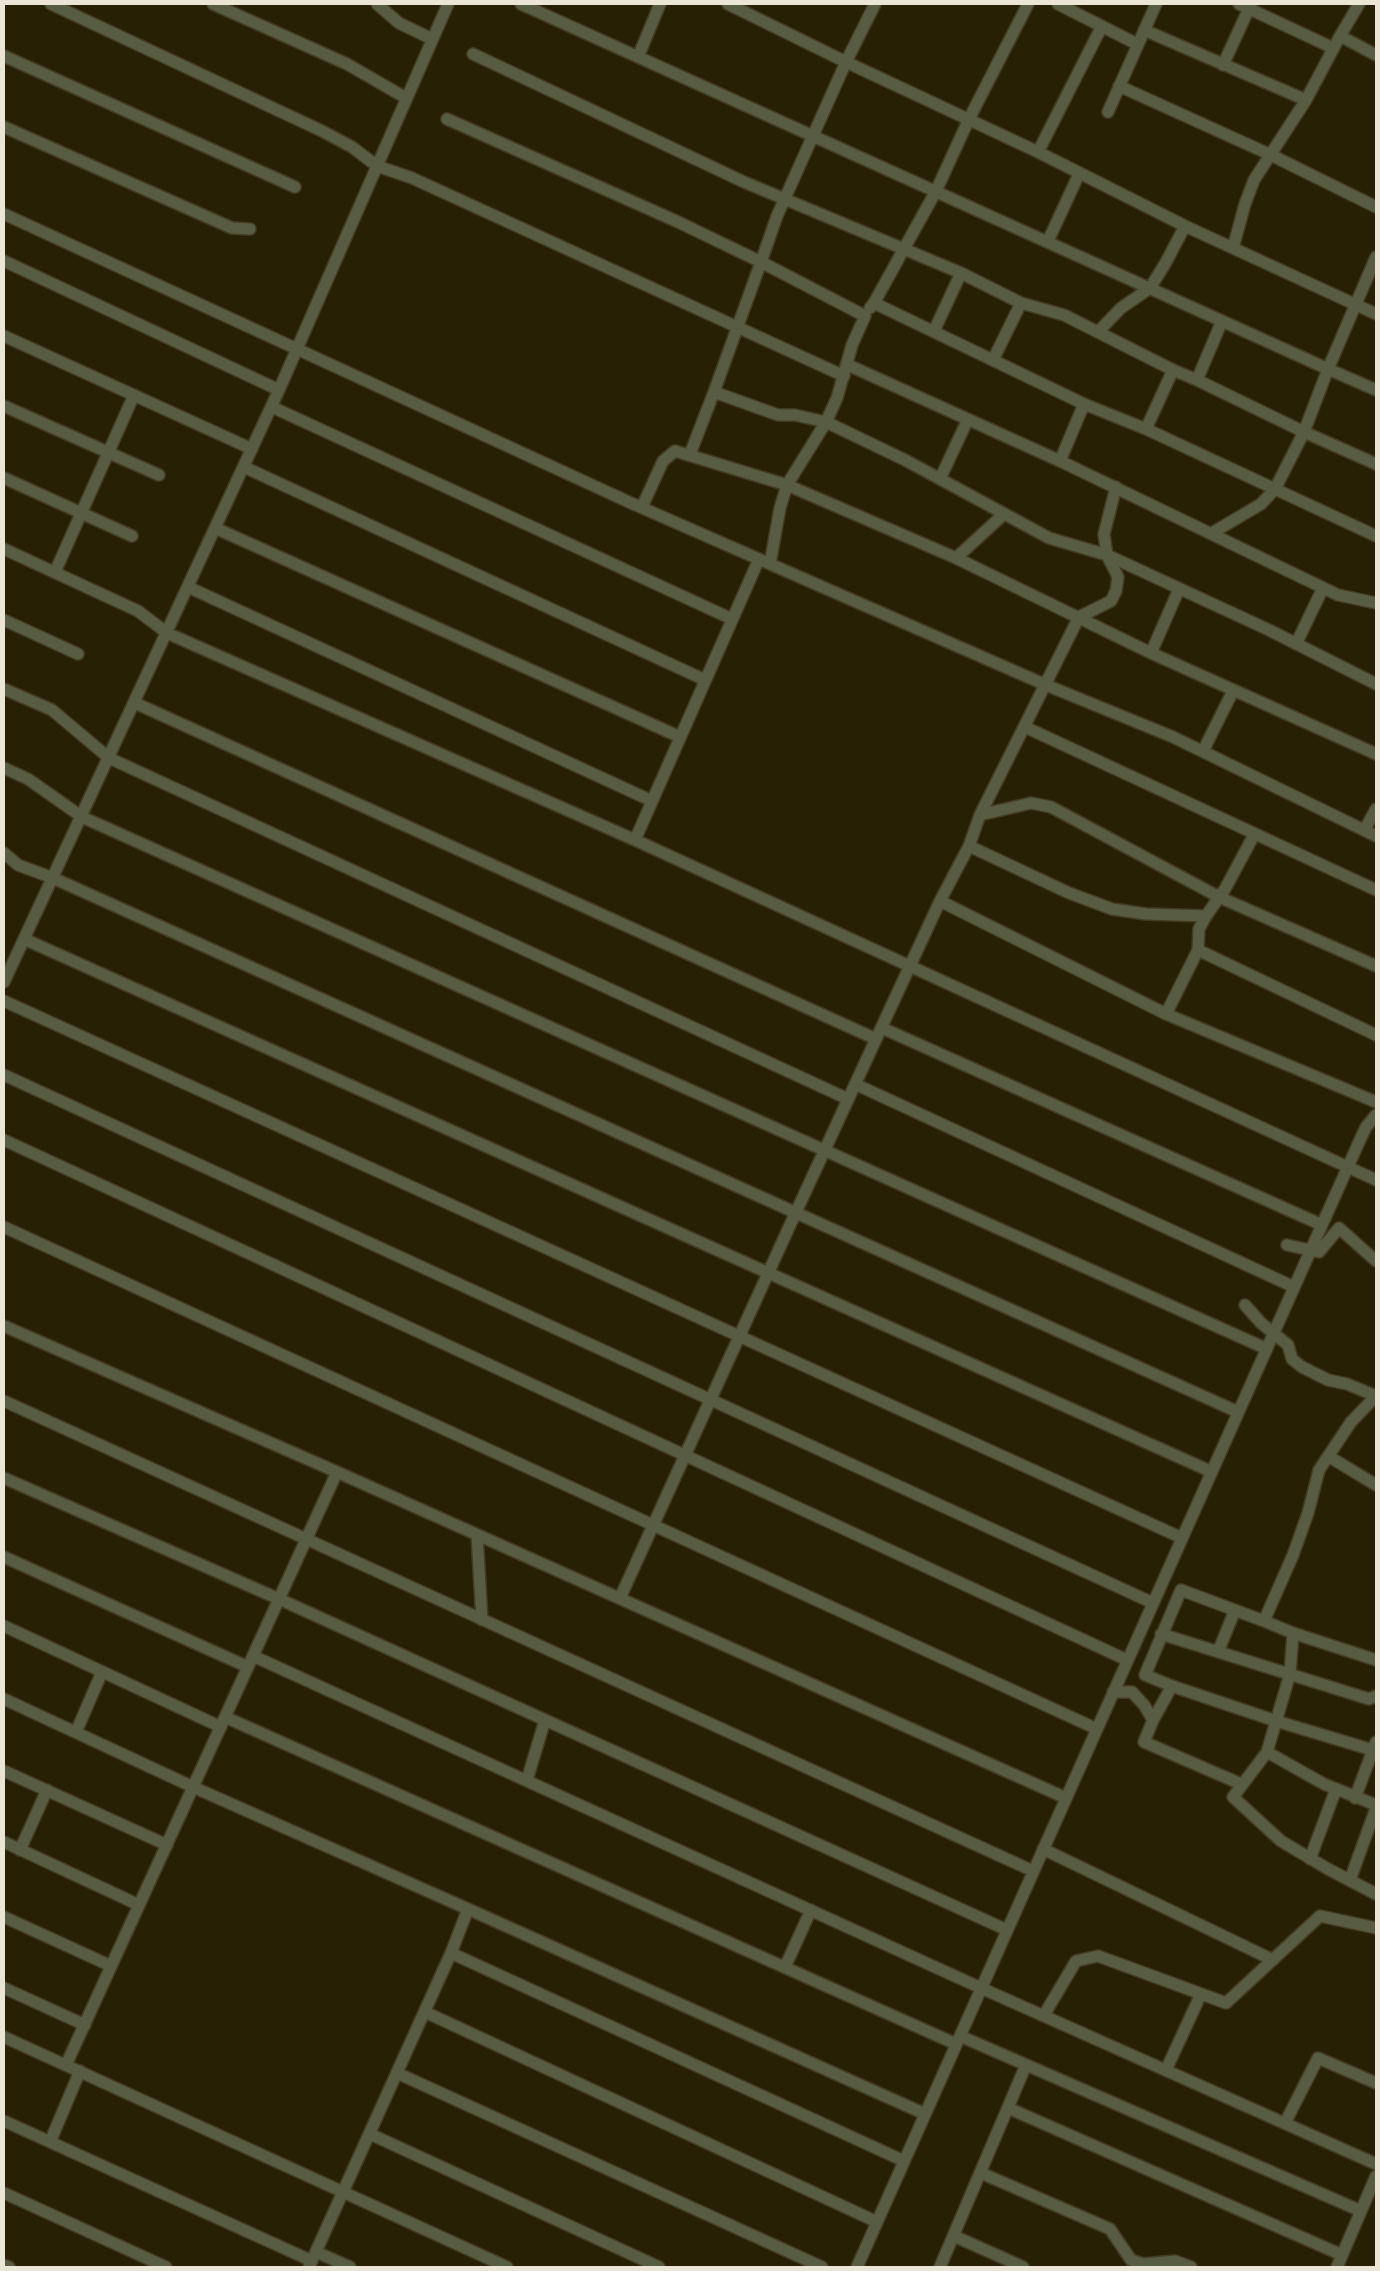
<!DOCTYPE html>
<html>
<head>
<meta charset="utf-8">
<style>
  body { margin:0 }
  #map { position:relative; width:1380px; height:2271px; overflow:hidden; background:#282005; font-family:Manrope,sans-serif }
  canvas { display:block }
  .frame { position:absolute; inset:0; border:5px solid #eae5d5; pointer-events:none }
</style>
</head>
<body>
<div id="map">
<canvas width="1380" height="2271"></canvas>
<div class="frame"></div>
</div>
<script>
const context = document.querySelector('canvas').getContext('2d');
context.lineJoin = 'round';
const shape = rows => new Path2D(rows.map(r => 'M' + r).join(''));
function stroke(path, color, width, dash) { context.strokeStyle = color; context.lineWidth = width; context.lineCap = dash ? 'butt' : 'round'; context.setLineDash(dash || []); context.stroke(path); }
const minor = shape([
  [51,4,322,131,352,147,377,166,412,178,844,376],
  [213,4,347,64,406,98],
  [377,4,399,23,432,39],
  [521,4,1222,321],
  [728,4,846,62,1038,152,1185,226,1376,314],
  [1058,4,1137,44],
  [1239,4,1333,48],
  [1359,4,1340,36,1376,55],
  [1144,30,1306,100],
  [473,54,744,182,961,273,1021,303,1064,315,1173,370],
  [4,56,295,187],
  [638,57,660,4],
  [1223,65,1251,4],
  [1119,86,1271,155,1376,207],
  [1108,112,1156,4],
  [447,119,676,221,761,262,865,316,852,345,837,398,826,422,795,415,778,415,714,392,761,262,777,216,846,62,875,4],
  [4,127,232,228,250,229],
  [1038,152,1102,26],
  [4,214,631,503,770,564,780,508,787,485,826,422,905,460,1049,538,1107,555,1269,630,1376,684],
  [1048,241,1079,174],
  [1233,248,1245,204,1254,180,1306,100,1340,36],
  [4,261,279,390],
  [874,303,936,191,969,119,1028,4],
  [870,308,874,303,1084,404],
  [934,331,961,273],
  [1098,332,1121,308,1150,288,1165,264,1185,226],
  [4,336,252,449],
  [993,360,1021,303],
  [848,365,1060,461,1338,595,1376,603],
  [1197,380,1304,432,1376,464],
  [4,406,159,475],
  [272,407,732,619],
  [1146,429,1376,536],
  [690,454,714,392],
  [1060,461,1084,404,1146,429,1173,370,1197,380,1222,321,1328,369,1376,257],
  [244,467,705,680],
  [4,478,132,536],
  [940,479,968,419],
  [642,507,663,461,675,451,787,485,956,558,1004,514],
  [215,528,680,737],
  [1212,533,1261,504,1275,489,1304,432,1328,369,1376,390],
  [4,549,138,611,167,633,635,840,1376,1180],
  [956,558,1151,653,1376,754],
  [770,564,1046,685,1173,737,1376,836],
  [55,572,134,395],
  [188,587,652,801],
  [4,620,78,654],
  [1296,644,1323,588],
  [1151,653,1179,589],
  [4,689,52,710,109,758,848,1099],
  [135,703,876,1039],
  [1025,727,1376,890],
  [1203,751,1233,691],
  [4,768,28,779,82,817,1267,1349],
  [980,815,1031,803,1051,807,1219,897,1376,966],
  [1365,829,1376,809],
  [635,840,759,559],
  [969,846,1069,893,1112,909,1146,914,1206,916],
  [4,853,18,865,53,878,1238,1412],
  [940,901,1166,1014,1376,1102],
  [24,939,1212,1472],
  [1198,950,1376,1035],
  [4,982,279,390,448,4],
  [4,1001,1182,1538],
  [1166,1014,1198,950,1199,929,1206,916,1225,889,1254,835],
  [882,1028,1322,1225],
  [4,1075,1153,1603],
  [855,1084,1294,1287],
  [4,1140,1127,1660],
  [4,1227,1097,1729],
  [1287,1245,1319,1252,1339,1228,1376,1261],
  [1245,1305,1261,1323,1288,1345,1292,1359,1302,1367,1328,1380,1347,1384,1376,1396],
  [4,1326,337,1472,1066,1798],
  [1376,1396,1351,1422,1319,1470,1308,1513,1293,1555,1264,1621,1181,1590,1145,1675,1172,1686,1276,1721,1376,1751],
  [4,1401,1033,1871],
  [1328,1456,1376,1485],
  [4,1478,279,1599,1007,1930],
  [477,1535,482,1620],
  [4,1557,248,1667],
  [620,1598,796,1212,940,901,969,846,980,815,1079,617,1111,601,1116,591,1118,577,1107,555,1104,534,1116,487],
  [1264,1621,1293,1633,1290,1674,1267,1752,1233,1797,1281,1841,1328,1869,1376,1894],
  [4,1626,221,1727],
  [1293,1633,1376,1660],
  [1161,1634,1369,1699,1376,1696],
  [1218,1652,1235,1610],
  [253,1656,981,1988,1376,2164],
  [1113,1692,1132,1692,1144,1705,1153,1720,1144,1742,1241,1784],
  [4,1699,193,1787,468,1909,451,1953,309,2267],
  [225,1717,956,2044],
  [1153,1720,1172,1686],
  [76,1732,102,1672],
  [1267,1752,1324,1784,1376,1805],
  [4,1771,167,1845],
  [527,1780,545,1720],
  [1355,1798,1376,1742],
  [4,1842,139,1905],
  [1043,1849,1273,1960],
  [20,1850,47,1790],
  [1310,1859,1336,1789],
  [1350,1880,1376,1808],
  [468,1909,925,2114],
  [4,1917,111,1966],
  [451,1953,904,2161],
  [785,1967,811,1910],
  [4,1988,85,2025],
  [425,2012,877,2222],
  [1044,2015,1076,1961,1098,1956,1226,2003,1320,1916,1376,1928],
  [960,2036,1361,2211],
  [4,2037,507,2267],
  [66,2065,337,1472],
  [1166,2070,1201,1994],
  [397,2073,822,2267],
  [1008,2108,1342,2255],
  [4,2121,312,2261],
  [1285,2123,1318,2058,1376,2083],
  [370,2134,659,2267],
  [50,2142,80,2071],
  [981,2173,1110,2229,1131,2260,1143,2264,1175,2261,1191,2267],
  [4,2193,166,2267],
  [954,2236,1023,2267],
  [316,2252,350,2267],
  [4,2265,9,2267],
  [857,2267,1359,1142,1366,1127,1376,1115],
  [940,2267,1026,2065],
  [1337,2267,1376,2176]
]);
stroke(minor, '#433c22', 14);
stroke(minor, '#585c42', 11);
</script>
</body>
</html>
